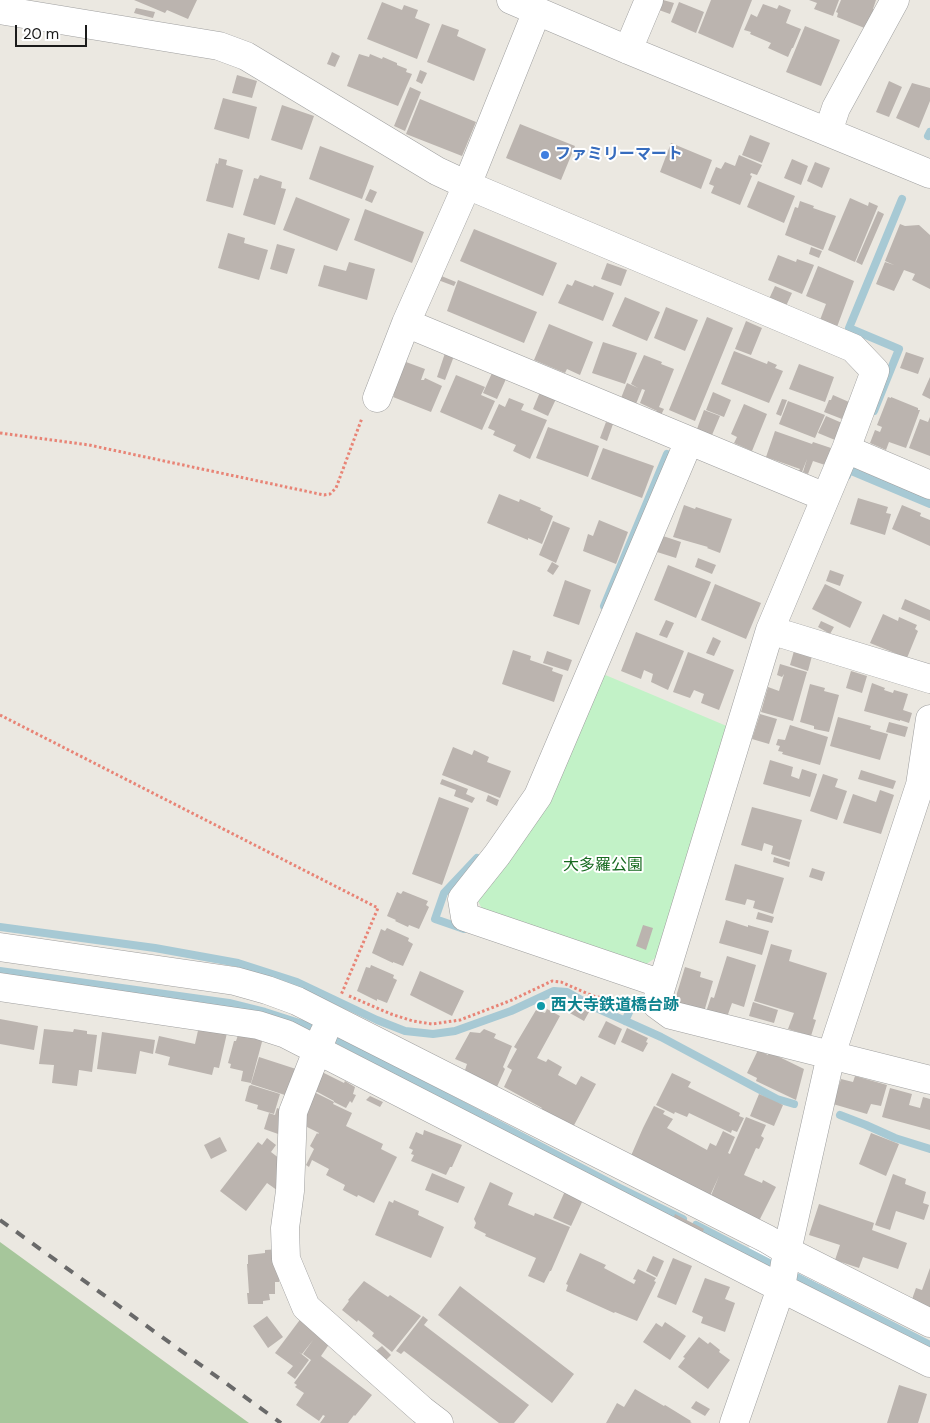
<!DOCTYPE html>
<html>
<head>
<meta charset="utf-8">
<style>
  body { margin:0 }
  #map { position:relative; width:930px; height:1423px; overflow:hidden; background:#ebe8e1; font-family:"DM Sans",sans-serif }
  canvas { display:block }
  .scale { position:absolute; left:15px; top:25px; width:72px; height:22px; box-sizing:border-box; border:2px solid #1b1b1b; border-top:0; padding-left:6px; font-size:15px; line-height:18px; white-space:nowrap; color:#1b1b1b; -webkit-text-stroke:4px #fff; paint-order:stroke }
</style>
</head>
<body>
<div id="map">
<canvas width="930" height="1423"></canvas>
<div class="scale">20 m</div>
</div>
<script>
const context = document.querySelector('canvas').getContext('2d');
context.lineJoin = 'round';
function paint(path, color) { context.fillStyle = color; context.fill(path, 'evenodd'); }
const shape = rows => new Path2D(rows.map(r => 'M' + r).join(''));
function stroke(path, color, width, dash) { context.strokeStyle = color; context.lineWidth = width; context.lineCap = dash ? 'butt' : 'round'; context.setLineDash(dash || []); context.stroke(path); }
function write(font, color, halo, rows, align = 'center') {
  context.font = font + ' "DM Sans","Noto Sans JP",sans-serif'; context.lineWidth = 4; context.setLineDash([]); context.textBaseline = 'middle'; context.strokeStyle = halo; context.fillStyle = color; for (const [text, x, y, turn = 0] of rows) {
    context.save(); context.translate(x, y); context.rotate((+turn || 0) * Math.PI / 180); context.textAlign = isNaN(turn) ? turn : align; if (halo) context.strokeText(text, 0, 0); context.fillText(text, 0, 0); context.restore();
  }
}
paint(shape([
  [0,1242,249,1423,0,1423]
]), '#a6c69b');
paint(shape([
  [603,674,729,727,661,954,645,965,483,911,475,895]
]), '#c2f2c7');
paint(shape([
  [752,1242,822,1280,812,1298,743,1260]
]), '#fff');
stroke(shape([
  [928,136,930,132],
  [874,411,899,349,849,328,902,199],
  [847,476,849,470,930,504],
  [604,606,667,454],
  [0,927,155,948,238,963,297,982,377,1020,405,1031,433,1034,455,1031,511,1011,554,991,567,992,592,1006,661,1037,777,1099,794,1104],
  [464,929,435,919,444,893,477,858],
  [0,971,229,1003,265,1012,315,1028,620,1188,683,1219],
  [625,1021,631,1008],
  [840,1115,866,1125,895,1138,930,1149],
  [696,1225,779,1268],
  [789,1273,930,1345]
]), '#a7c9d4', 8);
paint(shape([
  [134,0,197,0,188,19,167,10,165,13],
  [663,0,674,3,670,14,659,10],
  [711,0,752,0,733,48,698,33],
  [809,0,839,0,833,16,814,9,817,3],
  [841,0,876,0,873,9,875,10,867,29,837,17,838,13,836,12],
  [382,2,402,10,404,5,418,10,415,18,430,24,417,59,367,39],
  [679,2,704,12,696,33,671,22],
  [763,4,777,9,779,5,791,10,786,23,801,29,793,48,792,48,788,57,768,48,771,43,750,34,751,32,744,30,751,14,757,17],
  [136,8,155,12,153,18,134,13],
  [442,24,459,30,457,36,486,49,474,81,427,62],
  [805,26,840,40,821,86,786,72],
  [332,52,340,56,335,67,327,64],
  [359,54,369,57,370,54,382,59,383,57,397,63,397,65,407,69,406,72,412,74,398,106,347,86],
  [420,70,427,73,422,84,416,81],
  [237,75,257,81,252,98,232,93],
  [889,81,902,87,889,117,876,112],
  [912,83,930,88,930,101,919,128,896,118],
  [410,87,421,92,405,131,394,126],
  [223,98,257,107,249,139,214,129],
  [420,99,476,122,462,156,406,134],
  [282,105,314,116,302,150,271,140],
  [520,124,575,146,561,180,506,158],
  [750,135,770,143,762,163,742,155],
  [671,143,712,160,701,189,660,172],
  [320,146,374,166,362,199,309,179],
  [739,155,762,165,757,175,751,173,750,175,752,176,740,205,711,193,714,186,709,184,716,167,721,169,725,162,735,166],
  [219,158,227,160,226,165,243,170,233,208,206,201,216,163,218,164],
  [792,159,808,166,801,185,784,178],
  [815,162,830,168,822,188,807,181],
  [260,175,282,182,281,188,286,189,275,225,243,215,254,178,258,179],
  [758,181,795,196,784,223,747,207],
  [370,189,377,192,372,203,365,200],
  [296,197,350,219,337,251,283,230],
  [850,198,868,206,869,202,878,206,855,262,828,250],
  [800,201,814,206,813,208,836,216,823,250,785,235,795,207,798,208],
  [365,209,424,232,412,263,354,240],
  [878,211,884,214,862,265,856,262],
  [900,224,905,226,919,225,930,235,930,289,912,280,915,274,904,270,894,291,876,284,885,262,894,265,885,261],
  [474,229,557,263,543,296,460,261],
  [228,233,245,238,244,243,268,250,259,280,218,268],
  [277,244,295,249,287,274,270,269],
  [811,247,822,251,819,258,809,254],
  [778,255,796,262,797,259,814,265,802,294,768,280],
  [349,262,375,269,367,300,318,286,324,265,346,271],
  [607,263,627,270,621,286,601,279],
  [818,266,854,281,837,327,820,320,826,304,806,296],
  [439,275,456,282,454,286,438,280],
  [458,280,537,312,524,343,447,311],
  [575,280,593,287,594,285,614,293,603,321,558,303,567,284,572,286],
  [775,286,792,293,786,306,769,299],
  [625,297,660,312,647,341,612,326],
  [666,307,698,320,685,351,654,338],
  [707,317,733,328,695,421,669,410],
  [746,321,762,328,751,355,735,349],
  [549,324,593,342,580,375,567,369,565,373,534,360],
  [603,342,637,353,625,384,592,373],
  [734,351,767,364,768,361,777,365,775,368,783,371,769,403,721,384],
  [906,352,924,358,918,374,900,368],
  [445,353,454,356,445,380,437,377],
  [644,355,662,362,661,364,674,369,659,407,664,409,661,415,657,413,657,411,640,403,645,390,642,389,636,404,621,398,627,383,638,388,631,384],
  [406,362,425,369,421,380,424,380,425,378,442,386,431,412,393,397,394,395,391,394,401,371,402,371],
  [799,364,834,377,825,402,789,389],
  [492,373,506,379,497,399,483,393],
  [456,375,485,387,481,395,495,401,482,430,440,412],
  [930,377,930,399,922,395],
  [540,392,556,399,548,416,533,409],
  [713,392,731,400,724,417,706,410],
  [833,395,849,402,842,419,824,412,829,400,831,400],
  [888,397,891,398,891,397,918,408,918,410,920,410,906,448,889,442,886,450,870,443,875,430,880,432,882,427,877,425],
  [509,398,524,404,521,410,547,420,530,459,513,451,516,445,493,435,495,431,488,428,499,404,505,407],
  [782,399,787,400,781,416,776,414],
  [788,401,825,415,815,438,779,424],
  [744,404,767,414,752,451,734,443,737,437,731,434],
  [704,410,720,416,712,435,697,429],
  [826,416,842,423,835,440,818,433],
  [930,417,930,456,909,448,920,419,928,422],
  [606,422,613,424,607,441,600,438],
  [548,427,599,446,588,477,536,458],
  [775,431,812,444,813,442,831,448,825,465,813,461,808,474,803,472,807,459,802,472,799,471,800,469,766,457],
  [603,448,654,466,642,498,591,479],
  [499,494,519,502,520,499,541,508,540,510,553,516,542,544,528,538,528,540,487,523],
  [858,498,888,507,886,513,891,514,885,535,850,524],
  [684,505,695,509,696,507,732,519,720,553,707,548,708,547,673,537],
  [902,505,921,513,920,516,930,520,930,546,892,529],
  [599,520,628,532,616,564,583,551,588,534,593,536],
  [553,521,570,528,556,563,539,555],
  [663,536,681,542,676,558,657,552],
  [698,558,716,565,712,574,695,567],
  [552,562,559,566,553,575,547,571],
  [668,565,711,582,696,618,654,600],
  [830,570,844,575,840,586,826,581],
  [565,580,591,590,579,625,553,616],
  [715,584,761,603,746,639,701,620],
  [825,584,862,602,850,628,812,609],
  [905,599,930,610,930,621,901,609],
  [883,614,898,621,899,617,917,625,915,629,918,631,907,658,870,643],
  [666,620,674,623,667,638,659,635],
  [821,621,834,627,830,634,818,627],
  [636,632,684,651,668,690,651,682,653,674,644,670,641,679,621,671],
  [713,637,721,641,714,656,706,653],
  [513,650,531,656,530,660,553,668,552,671,563,675,554,702,502,684],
  [547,651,572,660,568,671,543,663],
  [794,651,812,656,808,671,790,665],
  [688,652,734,670,719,710,701,703,704,694,694,690,690,698,673,692],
  [780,664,807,672,793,721,761,712,768,687,779,691,784,674,782,677,777,675],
  [851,671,867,676,862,693,846,688],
  [872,683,885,688,884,690,893,693,894,690,908,694,903,710,912,713,909,723,900,720,900,721,864,711],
  [810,684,825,688,824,691,839,695,829,732,814,729,814,726,800,722],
  [760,714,777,719,769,744,752,739],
  [838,717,871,726,870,729,888,734,880,760,830,746],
  [889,722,908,727,905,737,886,732],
  [790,725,828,737,820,765,782,754,783,752,778,751,780,746,776,745,778,739,785,740],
  [453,747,472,755,474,750,489,757,487,762,511,771,500,798,442,775],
  [770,760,793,767,791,776,799,779,802,769,817,774,810,797,763,784],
  [861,770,896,781,893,789,858,779],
  [823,774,838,779,835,787,847,791,837,820,810,811],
  [442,779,468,789,466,794,475,798,472,803,454,796,456,790,440,784],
  [880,790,894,795,881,834,843,823,853,794,876,802],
  [488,795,499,800,497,806,486,801],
  [439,797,469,808,442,885,412,874],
  [752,807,802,820,790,860,771,854,773,846,764,843,762,851,741,845],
  [774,857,790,862,789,867,773,862],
  [735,864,784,878,773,914,753,908,755,901,747,899,745,905,725,900],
  [812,868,825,872,822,881,809,877],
  [403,891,428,901,426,905,429,907,419,929,409,925,408,927,395,921,396,920,387,916,397,892,401,894],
  [758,912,774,917,772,923,756,919],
  [726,920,748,927,748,925,769,931,762,955,719,943],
  [643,925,653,928,646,950,636,946],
  [387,928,409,938,408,941,413,944,403,966,393,962,393,963,372,953,381,929,385,931],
  [771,944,792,950,789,961,827,973,813,1019,816,1020,811,1036,788,1029,794,1013,754,1001],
  [727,956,756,965,744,1007,732,1003,727,1017,706,1012,711,997,714,998],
  [371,965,394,975,393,978,397,980,387,1003,377,999,377,1001,357,991,366,967,370,968],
  [685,967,701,972,700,977,713,981,704,1012,674,1003],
  [420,971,464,991,452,1016,410,995],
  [753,1002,778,1010,774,1023,749,1016],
  [573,1003,589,1012,584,1021,568,1012],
  [547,1009,560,1016,537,1058,546,1062,548,1059,562,1067,558,1075,576,1085,581,1076,596,1084,572,1129,541,1110,542,1108,504,1087,512,1070,507,1067,517,1049,514,1047,536,1010,545,1013],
  [0,1019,38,1026,34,1050,0,1044],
  [606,1021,622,1029,615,1045,598,1037],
  [199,1026,227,1033,219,1068,214,1067,212,1075,168,1065,170,1057,155,1053,159,1036,195,1044],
  [627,1028,648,1038,646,1042,648,1043,643,1052,621,1042],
  [44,1029,73,1032,74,1029,87,1031,87,1034,97,1035,92,1072,79,1070,77,1086,52,1083,54,1065,39,1064],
  [484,1029,496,1034,494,1038,512,1046,503,1067,505,1069,496,1089,464,1073,467,1064,455,1059,470,1032,480,1033],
  [102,1032,155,1040,153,1054,140,1051,136,1074,97,1069],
  [239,1032,263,1038,251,1083,241,1081,243,1071,230,1068,231,1064,228,1063,234,1041,236,1041],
  [758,1050,768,1055,769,1052,804,1069,796,1100,756,1081,757,1078,747,1073],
  [259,1057,296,1069,288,1096,251,1084],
  [318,1070,344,1083,345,1081,355,1087,353,1094,356,1095,352,1103,350,1101,346,1108,334,1102,333,1104,352,1113,346,1126,383,1144,381,1149,397,1157,374,1203,358,1195,357,1197,343,1190,345,1185,326,1175,329,1169,312,1160,309,1167,306,1165,314,1149,310,1146,317,1133,318,1134,319,1133,303,1125,310,1090,334,1102,334,1101,310,1088],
  [672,1073,691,1082,688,1087,740,1113,739,1116,744,1118,737,1132,732,1130,731,1133,689,1113,687,1117,675,1112,674,1114,656,1105],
  [855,1076,887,1085,881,1106,871,1104,867,1114,833,1104,841,1079,853,1082],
  [251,1085,280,1094,274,1114,257,1109,258,1105,245,1101,249,1086],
  [890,1088,912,1094,909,1105,920,1108,923,1097,930,1099,930,1130,882,1117],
  [759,1094,783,1105,774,1126,750,1116],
  [370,1096,383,1102,380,1107,366,1100],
  [281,1105,281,1135,264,1129,269,1113,275,1115,277,1108,280,1109],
  [654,1106,665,1111,663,1114,673,1119,667,1128,707,1150,710,1143,716,1146,723,1131,735,1137,728,1153,730,1154,746,1117,766,1125,761,1136,764,1138,759,1149,756,1148,744,1175,762,1183,763,1180,776,1187,758,1223,710,1198,719,1176,709,1198,630,1158,643,1128],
  [424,1130,462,1145,452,1167,450,1167,446,1175,411,1161,414,1155,411,1154,413,1150,409,1148,416,1132,423,1135],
  [871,1133,899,1144,886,1176,859,1164],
  [220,1137,227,1151,211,1159,204,1145],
  [267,1138,276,1145,271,1152,284,1162,281,1193,267,1183,246,1211,220,1191,258,1142,262,1145],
  [432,1173,465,1187,458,1203,425,1190],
  [893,1174,906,1179,905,1184,926,1192,923,1203,929,1205,924,1220,896,1211,890,1230,875,1225],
  [490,1182,513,1193,508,1205,534,1216,535,1213,570,1227,551,1271,550,1271,544,1283,528,1276,536,1258,485,1236,486,1234,474,1228,476,1223,474,1219],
  [565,1191,583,1200,571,1226,553,1218],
  [394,1200,419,1211,418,1215,444,1227,431,1258,375,1235,389,1201,393,1203],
  [819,1204,874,1223,872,1230,907,1243,898,1269,863,1257,859,1268,835,1260,840,1245,809,1235],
  [675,1214,704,1229,701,1236,672,1222],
  [280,1249,279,1282,275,1282,275,1294,269,1294,270,1300,263,1301,263,1304,248,1304,247,1293,249,1293,247,1264,248,1264,248,1255,265,1253,265,1250],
  [580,1253,606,1265,604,1268,634,1284,636,1280,633,1279,638,1269,656,1278,654,1281,656,1282,637,1321,615,1312,614,1313,566,1291,568,1285,566,1284],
  [653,1256,664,1261,657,1277,646,1271],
  [673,1258,692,1266,676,1305,657,1297],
  [930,1268,930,1309,911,1302,916,1288,922,1290],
  [705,1278,730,1287,725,1299,735,1303,725,1332,701,1323,703,1317,692,1312],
  [364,1281,388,1297,390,1295,421,1316,392,1352,372,1336,374,1333,358,1320,357,1322,342,1310,349,1301,348,1300],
  [460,1286,574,1374,552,1403,438,1315],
  [267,1316,283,1337,268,1348,253,1326],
  [423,1316,428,1320,424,1325,529,1405,514,1423,499,1423,404,1351,401,1354,396,1351],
  [302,1317,332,1340,321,1356,372,1395,355,1416,354,1415,348,1423,320,1423,325,1416,323,1415,319,1421,296,1405,304,1393,295,1387,297,1385,294,1383,311,1360,303,1354,313,1340,302,1354,299,1352,309,1360,295,1379,287,1373,293,1366,275,1353],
  [665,1322,686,1336,670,1360,643,1342,656,1323,662,1327],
  [699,1337,708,1344,710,1342,720,1350,719,1352,730,1360,708,1389,678,1367,685,1358,683,1357],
  [382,1346,391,1355,385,1361,376,1351],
  [899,1385,927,1394,918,1423,887,1423],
  [635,1389,664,1406,665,1405,691,1421,690,1422,692,1423,606,1423,617,1403,624,1407],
  [696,1401,710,1409,705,1416,691,1408]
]), '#bbb4af');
const minor = shape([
  [511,0,628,50,930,174],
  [0,10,219,46,246,56,437,171,467,185,406,323,825,497],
  [537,11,467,185,853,348,875,371,846,449,770,630,656,1004,671,1015,930,1080],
  [628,50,649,0],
  [828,132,836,108,895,0],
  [377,398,406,323],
  [846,449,930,485],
  [770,630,930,679],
  [0,947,235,981,267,990,297,1001,767,1239,787,1251,930,1323],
  [662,984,465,917,462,899,497,855,538,796,689,441],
  [0,987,258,1025,286,1034,781,1288,930,1363],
  [324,1033,293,1112,290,1191,285,1228,286,1259,306,1307,422,1410,439,1423],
  [734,1423,781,1288,787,1251,831,1055,920,785,930,719]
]);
stroke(minor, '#9f9f9f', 29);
stroke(shape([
  [0,433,89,445,324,495,330,494,336,488,362,418],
  [0,715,378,908,341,995],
  [349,996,391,1014,413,1021,432,1024,460,1020,512,1000,552,981,561,982,593,996,612,1000,628,1002]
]), '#e88476', 3, [2.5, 2.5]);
stroke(minor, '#fff', 28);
stroke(shape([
  [0,1220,281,1423]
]), '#696969', 4, [10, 10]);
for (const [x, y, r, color] of [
  [545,155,5,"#3f7fe0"],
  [541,1006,5,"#0f9aa8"]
]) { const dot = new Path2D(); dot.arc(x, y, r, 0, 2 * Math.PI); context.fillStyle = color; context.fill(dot); stroke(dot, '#fff', 2); }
write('bold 16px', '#366cbe', '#fff', [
  ["ファミリーマート",555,155]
], 'left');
write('16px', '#176a20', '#fff', [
  ["大多羅公園",603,866]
]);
write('bold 16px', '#0d838f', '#fff', [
  ["西大寺鉄道橋台跡",551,1006]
], 'left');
</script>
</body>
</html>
